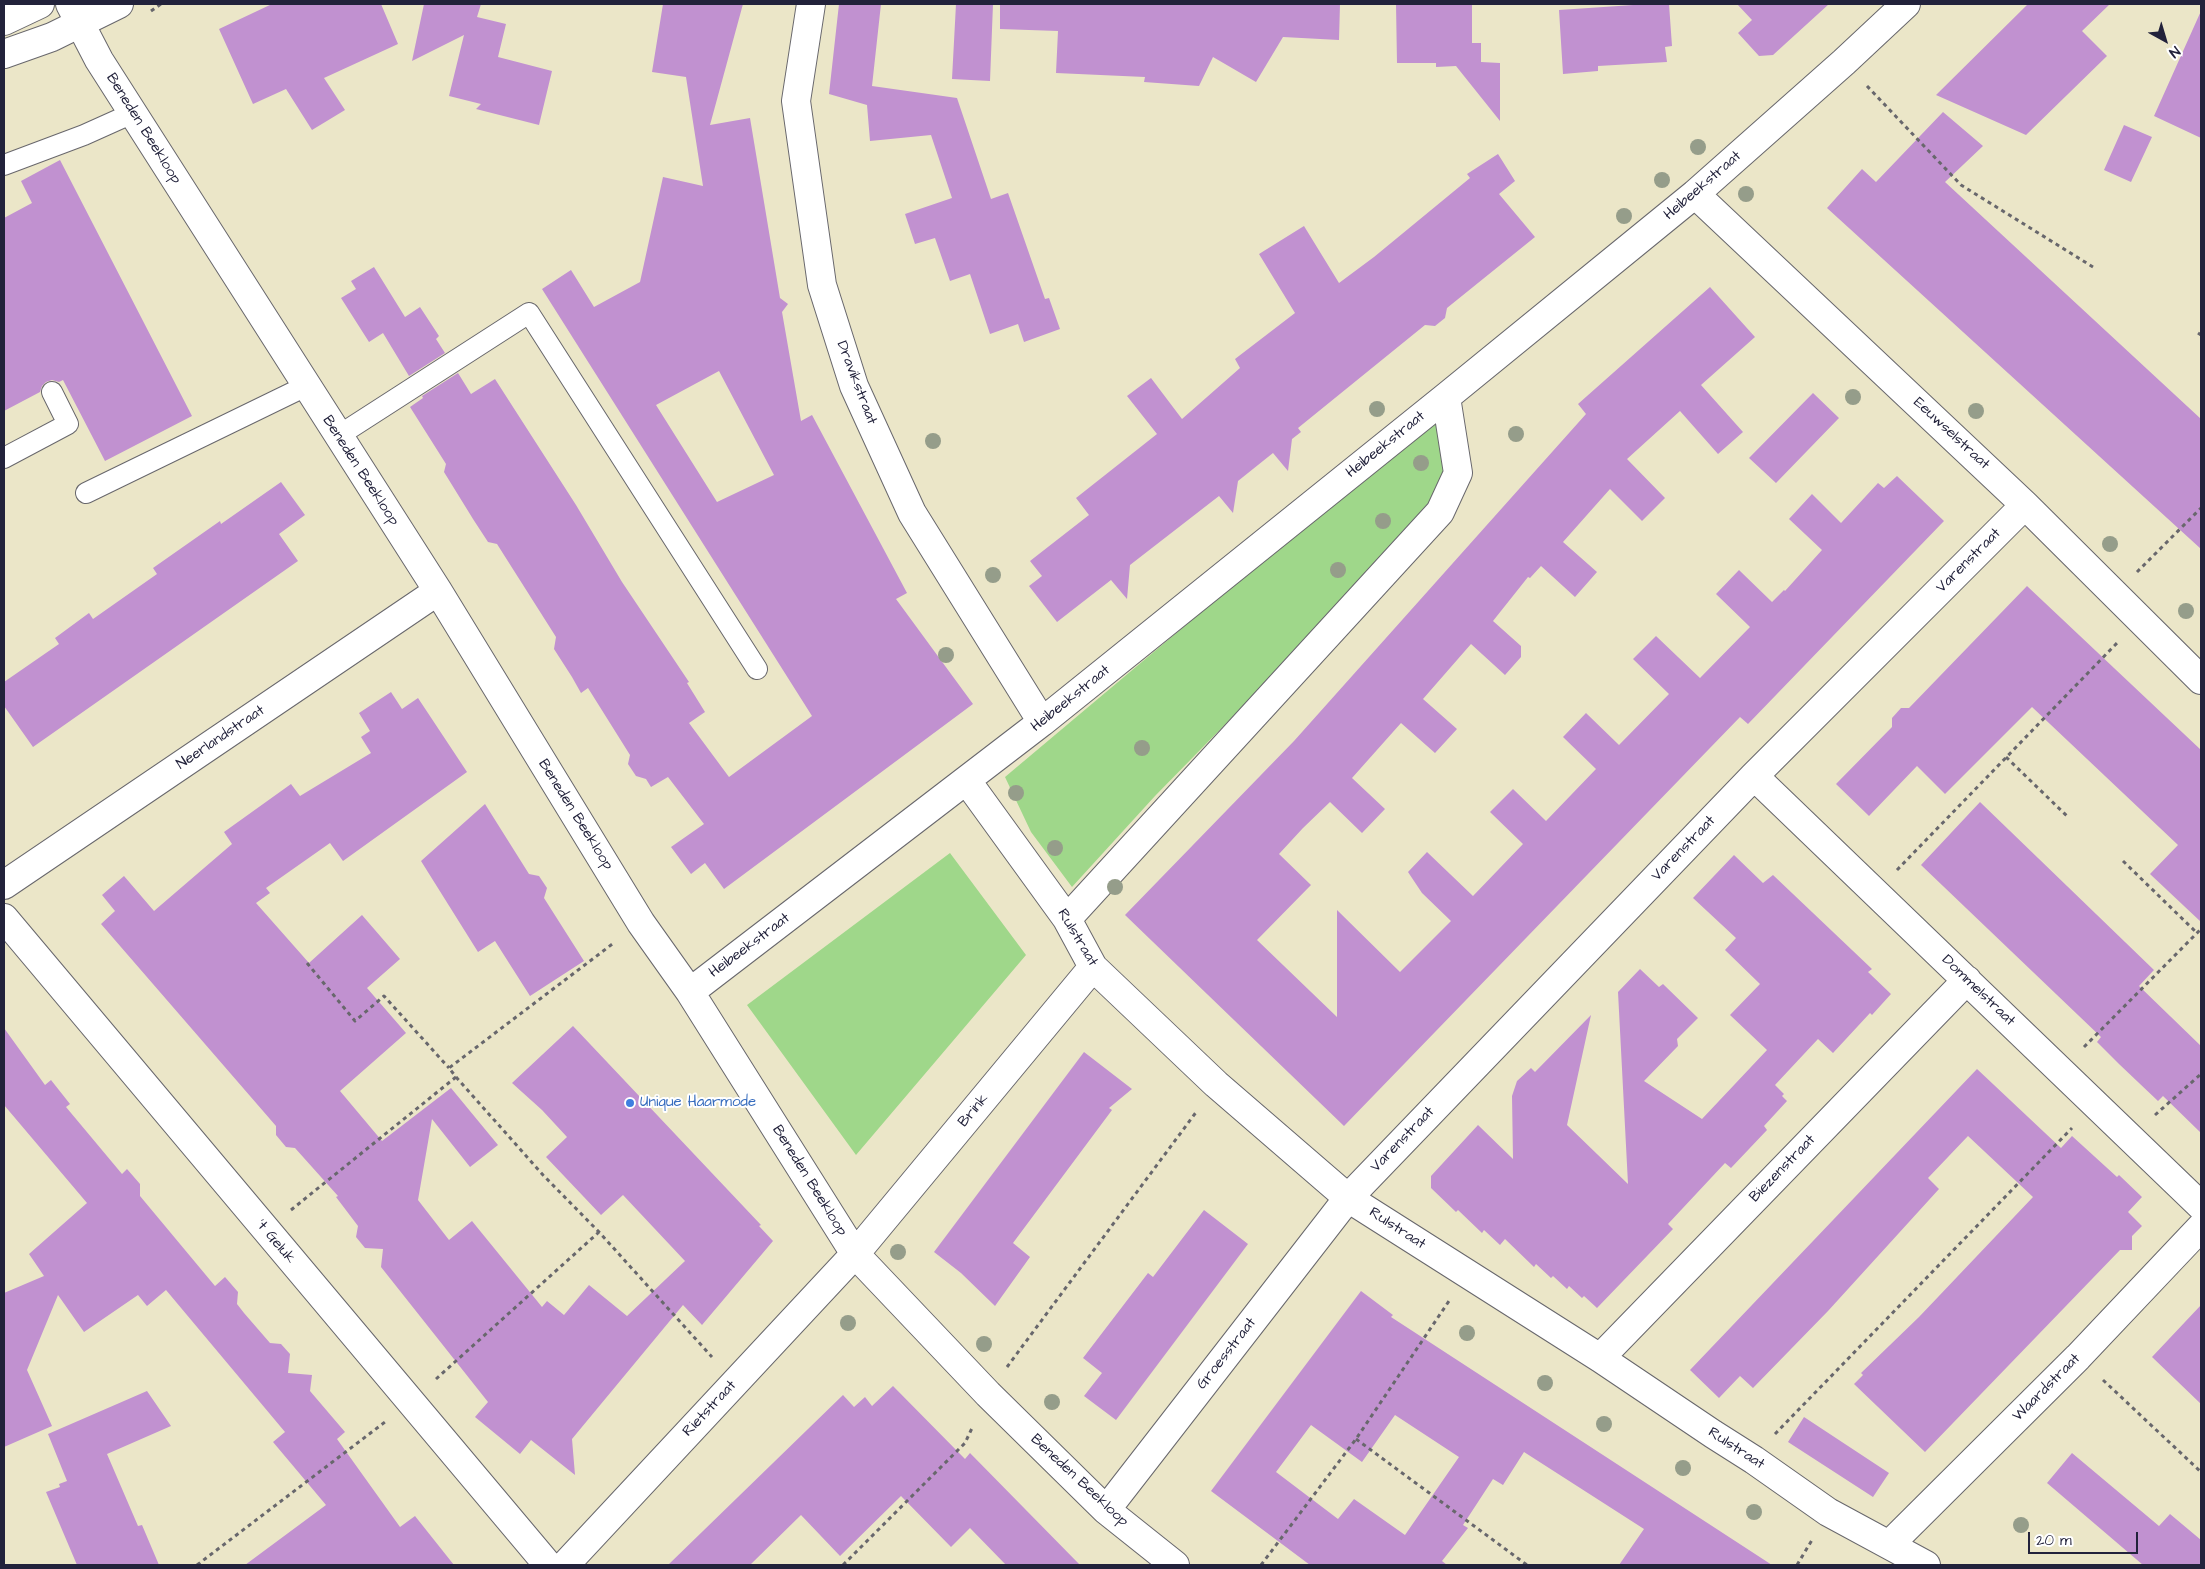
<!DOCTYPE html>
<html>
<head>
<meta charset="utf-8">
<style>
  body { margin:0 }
  #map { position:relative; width:2205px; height:1569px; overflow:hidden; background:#ebe6c8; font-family:"Architects Daughter",sans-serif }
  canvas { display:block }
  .frame { position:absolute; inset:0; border:5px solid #22223b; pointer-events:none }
  .north { position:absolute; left:2140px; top:15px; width:50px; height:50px; -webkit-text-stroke:4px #fff; paint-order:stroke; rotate:141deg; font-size:14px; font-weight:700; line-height:20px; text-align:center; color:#22223b }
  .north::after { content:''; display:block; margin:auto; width:18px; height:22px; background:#22223b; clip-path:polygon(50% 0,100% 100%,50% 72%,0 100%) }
  .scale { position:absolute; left:2028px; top:1532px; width:110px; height:22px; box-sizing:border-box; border:2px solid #22223b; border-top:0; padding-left:6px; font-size:15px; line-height:18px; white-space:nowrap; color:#22223b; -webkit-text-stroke:4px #fff; paint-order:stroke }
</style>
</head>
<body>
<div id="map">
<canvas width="2205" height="1569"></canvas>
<div class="frame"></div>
<div class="north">N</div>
<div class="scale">20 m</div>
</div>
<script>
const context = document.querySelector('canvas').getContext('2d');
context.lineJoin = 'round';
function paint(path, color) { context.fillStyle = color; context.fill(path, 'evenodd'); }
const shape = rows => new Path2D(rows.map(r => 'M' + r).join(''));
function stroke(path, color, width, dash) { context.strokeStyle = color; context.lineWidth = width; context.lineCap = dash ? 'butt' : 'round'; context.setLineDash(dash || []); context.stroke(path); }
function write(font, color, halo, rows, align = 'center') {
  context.font = font + ' "Architects Daughter",sans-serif'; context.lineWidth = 4; context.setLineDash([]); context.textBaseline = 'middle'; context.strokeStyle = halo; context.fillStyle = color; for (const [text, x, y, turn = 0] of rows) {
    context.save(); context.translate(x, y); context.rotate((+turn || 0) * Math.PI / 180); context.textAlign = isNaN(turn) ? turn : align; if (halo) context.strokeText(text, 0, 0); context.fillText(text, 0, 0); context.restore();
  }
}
paint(shape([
  [1438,413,1452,474,1433,512,1155,796,1072,887,1031,832,1005,777],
  [950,853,1026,955,856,1155,747,1005]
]), '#9fd78a');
paint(shape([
  [272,4,381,4,398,44,324,78,345,110,312,130,286,89,253,104,219,29],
  [424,4,481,4,477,17,506,24,498,57,552,71,539,125,476,109,481,104,449,96,464,35,412,61],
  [663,4,743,4,710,125,750,118,780,298,788,304,782,312,801,421,812,415,907,593,896,599,973,704,724,889,705,863,691,874,671,847,704,824,668,777,651,787,646,779,636,776,628,764,630,755,588,688,581,693,572,677,554,649,556,637,497,544,488,542,473,519,444,472,446,464,410,407,423,398,422,396,458,373,471,394,495,379,576,505,622,582,689,682,687,683,705,712,689,723,729,777,812,716,542,289,571,270,594,307,640,282,663,177,703,186,686,77,652,72],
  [719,371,774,475,717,502,656,405],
  [839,4,881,4,872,86,957,98,991,199,1008,193,1045,299,1049,298,1060,329,1024,342,1018,324,990,334,970,274,950,281,935,238,915,244,905,214,952,198,931,135,870,141,867,105,829,94],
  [956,4,993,4,990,81,952,79],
  [1000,4,1340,4,1339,40,1283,37,1256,82,1213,57,1199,86,1144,82,1145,77,1056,73,1058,31,1000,29],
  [1396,4,1472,4,1472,43,1481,43,1481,62,1500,63,1500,121,1456,66,1436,67,1436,63,1397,63],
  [1648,4,1669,4,1672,46,1665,47,1667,62,1598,66,1598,71,1563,74,1559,10],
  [1737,4,1829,4,1773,55,1759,56,1738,33,1752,20],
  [2028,4,2110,4,2082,31,2107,56,2026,135,1936,95],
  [2201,11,2201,138,2154,116],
  [1943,112,1983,146,1945,182,2201,419,2201,549,1827,208,1862,169,1876,182],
  [2124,125,2152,137,2131,182,2104,170],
  [1498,154,1515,181,1499,194,1535,237,1447,308,1445,318,1435,326,1425,325,1298,428,1301,432,1292,439,1288,471,1273,453,1238,481,1233,513,1219,496,1130,565,1127,599,1111,580,1057,622,1029,586,1042,576,1030,561,1089,515,1076,498,1157,434,1127,396,1151,378,1182,419,1240,368,1235,359,1295,313,1259,254,1304,226,1339,283,1374,257,1470,178,1467,174],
  [60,160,192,416,105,461,63,380,59,382,52,380,46,382,42,386,40,392,4,411,4,218,32,203,21,181],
  [374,267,405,317,420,307,439,336,436,339,445,353,409,376,383,333,369,342,341,298,356,289,351,281],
  [1710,287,1755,337,1701,385,1743,432,1718,454,1680,411,1627,459,1665,498,1642,521,1610,489,1563,542,1597,572,1575,597,1541,566,1530,578,1528,577,1493,621,1521,646,1521,657,1505,675,1471,644,1423,699,1457,729,1435,753,1401,723,1352,778,1385,809,1362,833,1330,802,1303,828,1279,854,1311,885,1257,940,1337,1017,1337,910,1400,972,1451,921,1422,893,1408,872,1427,852,1473,896,1523,844,1490,812,1513,789,1546,821,1596,769,1563,737,1586,713,1619,745,1669,694,1633,659,1656,636,1700,678,1750,627,1716,594,1739,570,1772,602,1784,590,1785,591,1822,550,1789,519,1812,494,1841,523,1878,483,1884,488,1897,476,1944,521,1748,724,1740,717,1344,1126,1125,915,1294,741,1586,414,1578,404],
  [1813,393,1839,418,1776,483,1749,458],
  [281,482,305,515,279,534,298,561,33,747,4,706,4,682,59,644,55,638,89,613,93,619,157,574,153,568,220,521,221,524],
  [2027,586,2201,750,2201,922,2150,874,2178,845,2032,707,1945,794,1917,766,1869,816,1836,784,1892,727,1892,718,1901,708,1909,708],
  [391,692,402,709,418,698,467,772,343,861,330,843,266,888,270,893,256,903,309,963,362,915,400,959,367,988,406,1033,340,1091,382,1141,451,1088,498,1145,470,1167,432,1119,418,1200,449,1240,472,1221,542,1307,547,1301,564,1315,589,1285,627,1316,685,1261,623,1195,601,1215,546,1157,567,1137,542,1110,512,1083,573,1026,761,1225,759,1226,773,1241,702,1325,683,1305,572,1439,575,1475,531,1440,520,1454,475,1417,488,1402,381,1267,383,1249,365,1248,356,1237,358,1226,336,1197,338,1196,295,1148,286,1147,276,1135,276,1126,101,924,115,911,102,895,124,876,154,911,232,844,224,832,291,784,300,796,371,753,361,737,370,731,359,713],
  [1980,802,2154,970,2139,986,2201,1046,2201,1133,2163,1096,2158,1101,2119,1064,2097,1042,2101,1037,1921,865],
  [485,804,529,874,539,876,547,888,544,898,584,961,530,996,495,941,478,952,421,861],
  [1734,855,1763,883,1773,875,1872,969,1868,972,1891,994,1872,1015,1870,1013,1833,1053,1818,1039,1775,1085,1784,1094,1782,1096,1787,1101,1764,1126,1767,1130,1731,1168,1725,1163,1668,1224,1673,1229,1597,1308,1584,1296,1582,1298,1569,1286,1567,1289,1553,1276,1551,1278,1536,1264,1534,1267,1505,1239,1500,1245,1484,1230,1482,1233,1458,1210,1456,1212,1431,1188,1431,1176,1478,1125,1513,1159,1512,1096,1517,1081,1531,1068,1535,1072,1591,1015,1567,1125,1628,1184,1618,992,1640,969,1659,987,1663,984,1698,1018,1677,1039,1678,1046,1644,1081,1702,1119,1767,1050,1730,1015,1760,984,1725,950,1736,938,1693,898],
  [4,1028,45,1085,51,1080,70,1104,66,1107,122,1174,127,1169,140,1184,140,1196,215,1286,225,1277,238,1292,237,1304,244,1313,270,1343,281,1344,290,1354,288,1373,312,1375,310,1391,345,1432,337,1439,400,1527,415,1516,454,1565,245,1565,326,1505,273,1442,285,1432,166,1290,147,1306,138,1295,84,1332,58,1295,27,1370,52,1426,4,1447,4,1293,44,1276,29,1254,87,1203,4,1105],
  [1084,1052,1132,1089,1109,1108,1112,1110,1013,1243,1030,1257,995,1306,961,1273,934,1252],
  [1977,1069,2061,1148,2072,1136,2117,1177,2119,1175,2142,1197,2128,1212,2142,1226,2132,1236,2132,1250,2120,1250,1925,1452,1854,1384,1863,1375,1861,1373,1919,1317,2033,1197,1968,1136,1928,1178,1939,1189,1828,1311,1753,1388,1740,1376,1719,1398,1690,1370],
  [1204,1210,1248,1244,1116,1420,1084,1396,1102,1373,1083,1358,1148,1273,1153,1277],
  [1361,1291,1393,1315,1391,1317,1772,1565,1619,1565,1644,1529,1524,1452,1503,1485,1493,1479,1463,1525,1468,1528,1442,1561,1447,1565,1310,1565,1211,1491],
  [1395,1415,1459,1457,1405,1535,1354,1499,1338,1519,1276,1472,1311,1425,1362,1462],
  [2201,1305,2201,1404,2152,1357],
  [893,1386,965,1459,970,1453,1080,1565,1006,1565,970,1528,951,1547,901,1496,840,1556,801,1515,750,1565,668,1565,843,1395,854,1407,865,1397,872,1406],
  [147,1391,171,1426,107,1454,138,1526,142,1525,159,1565,77,1565,46,1492,60,1487,59,1484,67,1481,48,1434],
  [1804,1417,1889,1473,1873,1497,1788,1442],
  [2072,1453,2159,1526,2170,1514,2201,1540,2201,1565,2143,1565,2047,1483]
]), '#c191d0');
const service = shape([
  [4,165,84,135,133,113],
  [338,436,529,313,757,669],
  [4,458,68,424,52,392],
  [86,493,306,386]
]);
const minor = shape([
  [70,4,99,60,438,591,641,923,690,992,855,1254,988,1394,1106,1510,1175,1565],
  [811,4,796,101,822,285,854,386,912,513,1042,722],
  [1695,194,2025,505,2201,680],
  [1754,776,2201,1206],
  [967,781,1067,919,1093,967,1216,1084,1348,1198,1600,1358,1713,1434,1754,1460,1828,1512,1926,1565],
  [4,885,438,591],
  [4,918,548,1565],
  [1067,919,1440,512,1458,473,1446,397],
  [690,992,1042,722,1446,397,1695,194,1844,62,1906,4],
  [1600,1358,1967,980],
  [1106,1510,1348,1198,1754,776,2025,505],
  [1889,1545,2078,1357,2201,1227],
  [565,1565,855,1254,1093,967]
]);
const secondary = shape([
  [4,21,40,4],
  [4,54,52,37,119,4]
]);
stroke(service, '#68676c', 22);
stroke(minor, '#68676c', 30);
stroke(secondary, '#68676c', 30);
stroke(shape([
  [151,11,161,4],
  [1867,86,1961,185,2093,267],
  [2198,333,2201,335],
  [2137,572,2201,508],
  [2006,757,2069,818],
  [2123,861,2197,933],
  [1897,870,2117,643],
  [307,963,355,1021,384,996,449,1068],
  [2084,1047,2201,929],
  [456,1077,543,1175,599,1232,712,1357],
  [2155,1115,2201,1074],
  [291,1210,456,1077,449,1068,615,942],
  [1007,1367,1197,1111],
  [436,1379,599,1232],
  [2103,1380,2201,1472],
  [1775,1434,2072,1128],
  [1356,1439,1527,1565],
  [197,1565,385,1422],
  [843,1565,965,1443,973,1426],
  [1261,1565,1356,1439,1449,1301],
  [1797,1565,1812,1540]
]), '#68676c', 3, [4, 4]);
stroke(service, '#fff', 20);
stroke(minor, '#fff', 28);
stroke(secondary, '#fff', 28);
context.fillStyle = '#959d8a';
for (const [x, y] of [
  [1698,147],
  [1662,180],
  [1746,194],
  [1624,216],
  [1853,397],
  [1377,409],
  [1976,411],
  [1516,434],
  [933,441],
  [1421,463],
  [1383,521],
  [2110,544],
  [1338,570],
  [993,575],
  [2186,611],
  [946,655],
  [1142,748],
  [1016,793],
  [1055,848],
  [1115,887],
  [898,1252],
  [848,1323],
  [1467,1333],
  [984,1344],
  [1545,1383],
  [1052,1402],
  [1604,1424],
  [1683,1468],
  [1754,1512],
  [2021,1525]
]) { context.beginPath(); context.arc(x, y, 8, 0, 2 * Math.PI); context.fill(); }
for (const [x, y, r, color] of [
  [630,1103,5,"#3f7fe0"]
]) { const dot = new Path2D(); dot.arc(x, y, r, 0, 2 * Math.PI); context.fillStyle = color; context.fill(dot); stroke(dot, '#fff', 2); }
write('15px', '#22223b', '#fff', [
  ["Beneden Beekloop",143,129,58],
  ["Heibeekstraat",1703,186,-41],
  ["Dravikstraat",856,383,69],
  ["Eeuwselstraat",1951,434,43],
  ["Heibeekstraat",1386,445,-39],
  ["Beneden Beekloop",360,471,57],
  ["Varenstraat",1969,561,-45],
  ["Heibeekstraat",1071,699,-39],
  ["Neerlandstraat",221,738,-34],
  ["Beneden Beekloop",575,815,58],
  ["Varenstraat",1684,849,-46],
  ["Rulstraat",1077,938,59],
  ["Heibeekstraat",750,946,-37],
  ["Dommelstraat",1978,991,44],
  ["Brink",974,1111,-50],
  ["Varenstraat",1403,1140,-46],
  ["Biezenstraat",1783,1169,-46],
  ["Beneden Beekloop",809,1181,58],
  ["Rulstraat",1397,1229,33],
  ["'t Geluk",275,1242,50],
  ["Groesstraat",1227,1354,-52],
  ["Waardstraat",2047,1388,-45],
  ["Rietstraat",710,1409,-47],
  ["Rulstraat",1736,1449,33],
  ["Beneden Beekloop",1079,1481,43]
]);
write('15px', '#366cbe', '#fff', [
  ["Unique Haarmode",640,1103]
], 'left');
</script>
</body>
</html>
